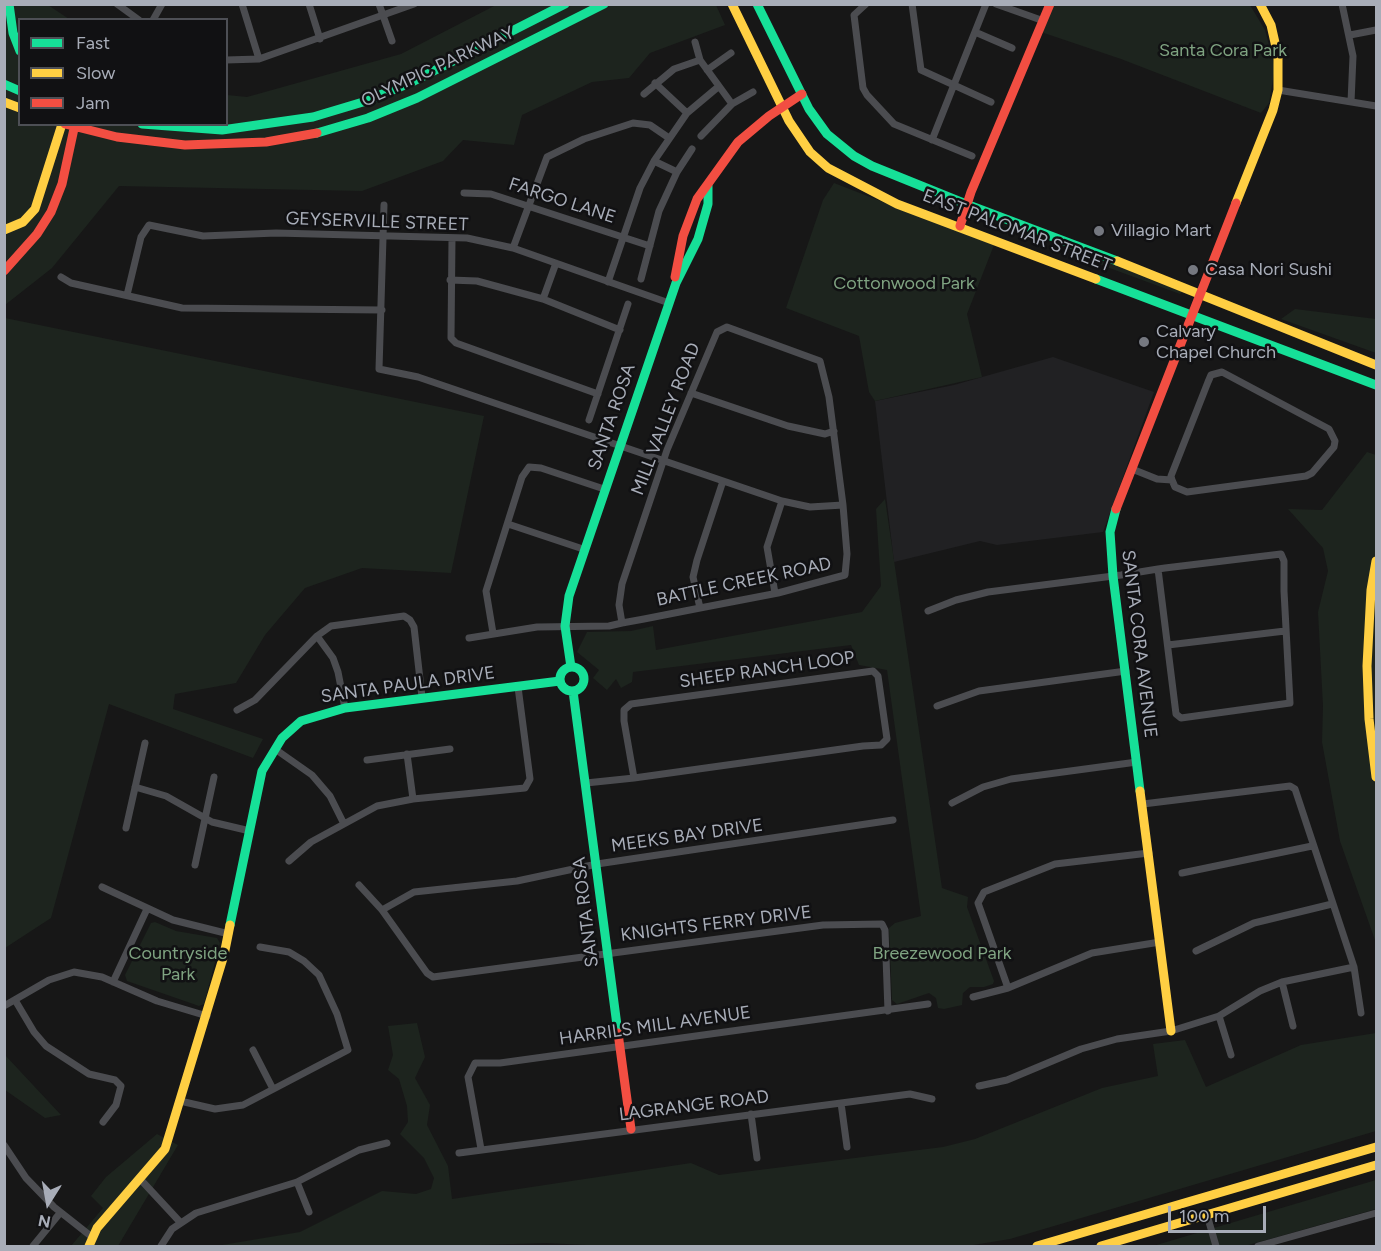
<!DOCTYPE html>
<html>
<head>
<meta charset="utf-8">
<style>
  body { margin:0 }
  #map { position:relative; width:1381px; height:1251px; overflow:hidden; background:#171717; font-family:Figtree,sans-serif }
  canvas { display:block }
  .frame { position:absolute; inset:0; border:6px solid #a8adb8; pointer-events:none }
  .legend { position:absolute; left:18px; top:18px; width:210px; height:108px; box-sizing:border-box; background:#111113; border:2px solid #4d4f55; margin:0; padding:8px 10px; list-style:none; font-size:18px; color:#a8adb8 }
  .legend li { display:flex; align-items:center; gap:12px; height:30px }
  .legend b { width:30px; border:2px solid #4d4f55 }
  .north { position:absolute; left:18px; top:1173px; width:60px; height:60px; -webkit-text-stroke:4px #111113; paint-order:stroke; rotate:191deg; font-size:16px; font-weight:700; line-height:24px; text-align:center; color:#a8adb8 }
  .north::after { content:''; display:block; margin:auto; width:21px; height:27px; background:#a8adb8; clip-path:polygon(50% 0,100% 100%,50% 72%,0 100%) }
  .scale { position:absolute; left:1168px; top:1206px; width:98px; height:27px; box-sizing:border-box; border:3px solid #a8adb8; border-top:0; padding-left:8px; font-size:18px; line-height:21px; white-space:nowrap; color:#a8adb8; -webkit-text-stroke:4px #111113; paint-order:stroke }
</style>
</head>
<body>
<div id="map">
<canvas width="1381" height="1251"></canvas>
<div class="frame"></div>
<ul class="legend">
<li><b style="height:8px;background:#16e098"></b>Fast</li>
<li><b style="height:8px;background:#ffcf43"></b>Slow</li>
<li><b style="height:8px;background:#f24e42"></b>Jam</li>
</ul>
<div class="north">N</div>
<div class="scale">100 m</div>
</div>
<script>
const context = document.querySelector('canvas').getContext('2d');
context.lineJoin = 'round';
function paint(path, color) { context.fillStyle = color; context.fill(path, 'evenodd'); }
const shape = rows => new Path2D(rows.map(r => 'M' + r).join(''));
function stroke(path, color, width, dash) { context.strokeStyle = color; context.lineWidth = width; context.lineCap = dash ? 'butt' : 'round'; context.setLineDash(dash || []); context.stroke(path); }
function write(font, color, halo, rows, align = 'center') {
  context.font = font + ' Figtree,sans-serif'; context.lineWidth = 5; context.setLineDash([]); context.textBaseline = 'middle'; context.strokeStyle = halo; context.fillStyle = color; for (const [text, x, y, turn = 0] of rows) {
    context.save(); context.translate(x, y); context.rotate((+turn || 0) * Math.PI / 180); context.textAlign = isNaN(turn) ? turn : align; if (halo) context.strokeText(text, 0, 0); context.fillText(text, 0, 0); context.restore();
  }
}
paint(shape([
  [1053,357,1154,392,1103,532,997,545,980,541,894,562,875,401,954,385]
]), '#212123');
paint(shape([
  [5,5,48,5,69,19,20,20,20,124,226,124,227,95,247,97,401,54,496,5,716,5,725,25,650,53,629,78,592,82,522,115,514,145,463,140,443,161,362,191,119,186,52,268,5,305],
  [1053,5,1250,5,1265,30,1275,68,1269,103,1261,113,1121,59,1041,32],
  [834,183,994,245,967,314,982,377,875,401,869,392,859,336,786,308,823,200],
  [1097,259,1101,259,1182,292,1180,294,1096,263],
  [1295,309,1376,319,1376,353,1281,319],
  [5,318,484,416,451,573,362,568,305,588,265,635,236,683,175,694,173,709,263,739,253,758,109,704,51,918,5,948],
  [1367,452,1376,455,1376,943,1340,841,1322,742,1323,706,1318,612,1328,571,1323,548,1288,509,1322,510],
  [885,499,942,888,968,897,967,907,994,981,993,984,984,987,970,987,963,993,962,1005,944,1009,938,1008,936,998,929,993,897,1004,892,1000,889,928,895,923,921,916,887,670,859,665,851,645,633,672,632,682,621,688,616,679,607,690,593,678,599,670,577,652,587,632,631,631,653,626,656,650,862,612,881,586,876,509],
  [155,922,176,931,217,938,220,943,204,1004,199,1006,127,981,125,975,151,923],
  [417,1023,425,1057,415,1078,430,1105,427,1125,448,1166,452,1199,691,1163,719,1175,943,1147,975,1139,1102,1088,1158,1076,1153,1044,1185,1040,1206,1087,1301,1045,1376,1033,1376,1131,1010,1239,967,1246,606,1246,546,1243,449,1246,216,1246,300,1232,382,1191,416,1194,431,1189,434,1178,424,1158,400,1134,408,1122,407,1106,399,1079,388,1070,393,1055,388,1026],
  [5,1055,61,1115,45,1118,5,1090],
  [157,1134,178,1145,118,1246,71,1246,103,1208,91,1196,106,1177],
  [1376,1180,1376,1209,1245,1246,1153,1246]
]), '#1d241e');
stroke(shape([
  [117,4,139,20],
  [242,4,259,59],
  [309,4,320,39],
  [379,4,392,41],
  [866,4,854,15,863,88,867,95,894,124,972,156],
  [912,4,921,70,991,102],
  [996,4,1041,20],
  [1342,4,1353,56,1351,102],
  [153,20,162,4],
  [975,32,1012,48],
  [1350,35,1376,30],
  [695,42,700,60,732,104],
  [226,60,259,59,414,4],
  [707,70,731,53],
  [655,83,687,113],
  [1278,90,1376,106],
  [644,94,674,69,700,60],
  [701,136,732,104,753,92],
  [932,140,986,4],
  [654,161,677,172],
  [464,193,491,194,650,246],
  [384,205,379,369,418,377,782,501,810,507,843,505],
  [452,238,451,338,456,343,598,394],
  [513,248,547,157,584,139,633,123,650,125,669,138],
  [61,277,71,283,182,308,382,310],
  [641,279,659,211,677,172,692,149],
  [450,280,477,281,543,299,620,330],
  [608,282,640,188,654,161,687,113,718,87],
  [127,295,141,237,149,225,203,236,276,233,467,238,513,248,669,303],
  [543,299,556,263],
  [691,393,788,426,825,434,834,431],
  [589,420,628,304],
  [1132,469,1157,479,1172,480,1171,476,1208,382,1211,375,1222,372,1329,429,1335,441,1334,447,1312,473,1306,476,1187,492,1175,487,1172,480],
  [508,524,583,549],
  [775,593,767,547,782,501],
  [700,608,693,577,697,560,723,481],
  [928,611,956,600,988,592,1121,575,1158,569,1165,568,1281,554,1284,561,1284,591,1290,703,1181,718,1176,714,1158,569],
  [493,633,486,591,522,477,529,467,541,468,604,489],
  [317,636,333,658,338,672,345,708],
  [469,638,537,627,609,626,622,623,644,619,700,608,778,593,845,575,847,554,843,505,829,397,820,361,727,327,717,332,667,450,622,584,619,605,622,623],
  [1168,645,1285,631],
  [937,706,979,691,1126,671],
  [237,710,255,700,317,636,331,626,404,616,410,620,414,627,422,697],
  [275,749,312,775,330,796,343,822],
  [407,754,413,799],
  [367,760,450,749],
  [586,783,634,778,863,746,881,745,887,739,878,676,873,671,631,704,624,710,624,721,634,778],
  [135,787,166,796,212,822,250,831],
  [952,803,983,787,1011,779,1137,762],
  [1143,804,1290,786,1295,789,1354,967,1361,1013],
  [126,828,145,743],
  [289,861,311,842,377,806,413,799,525,788,530,779,518,687],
  [195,865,214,777],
  [1182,873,1312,846],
  [359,885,382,910,427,973,433,977,823,925,882,924,885,930,888,1011],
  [102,887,173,920,229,934],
  [382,910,414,892,517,881,597,864,893,820],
  [1196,951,1254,923,1332,904],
  [113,982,147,909],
  [1282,982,1293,1026],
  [1008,988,978,903,984,892,1055,864,1149,853],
  [973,997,1008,988,1092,953,1160,942],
  [15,1000,34,1032,46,1046,89,1074,115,1080,121,1086,116,1105,103,1122],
  [4,1006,49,980,74,972,102,977,157,1001,207,1016],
  [1219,1016,1231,1055],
  [253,1050,273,1089],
  [979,1086,1007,1080,1081,1049,1117,1039,1171,1031,1219,1016,1260,991,1282,982,1354,967],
  [180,1101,215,1109,243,1105,348,1050,337,1014,319,975,304,961,289,952,260,947],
  [841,1103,847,1147],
  [751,1114,757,1158],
  [4,1145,26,1178,54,1207,92,1237],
  [481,1149,468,1077,475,1063,500,1063,928,1004],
  [459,1153,910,1094,932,1099],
  [141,1180,180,1222],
  [297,1182,309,1212],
  [1207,1215,1216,1246],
  [33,1246,60,1213],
  [161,1246,172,1229,196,1213,297,1182,359,1150,387,1143],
  [1258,1246,1376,1213]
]), '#4b4c50', 7);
stroke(shape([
  [9,4,13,33,20,51],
  [757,4,809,109,827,134,854,156,872,166,966,204,1117,261],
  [4,84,20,91],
  [142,124,222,130,313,117,363,102,412,82,565,4],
  [317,133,368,118,417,98,604,4],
  [1096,279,1376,385],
  [1116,509,1110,532,1113,576,1140,791],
  [571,667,565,626,569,596,676,283,698,239,708,204,708,186],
  '560 679a12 12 0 1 1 24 0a12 12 0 1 1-24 0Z',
  [573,691,618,1033],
  [230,925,262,771,282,738,301,721,345,708,560,681]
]), '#16e098', 9);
stroke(shape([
  [732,4,789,121,810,152,828,168,897,204,1096,279],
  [4,102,20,108],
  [1236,203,1273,110,1278,90,1278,56,1271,25,1260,4],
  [4,230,23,222,35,209,62,124],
  [1117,261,1376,365],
  [1376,561,1371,590,1367,666,1369,719,1376,777],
  [1140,791,1171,1031],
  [89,1246,97,1228,165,1149,224,955,230,925],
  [1037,1246,1376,1147],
  [1101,1246,1376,1165]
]), '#ffcf43', 9);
stroke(shape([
  [65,124,117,137,185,145,266,142,317,133],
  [960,226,971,192,1050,4],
  [4,271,37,234,51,212,62,184,75,124],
  [675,277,683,236,697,199,738,142,769,116,802,94],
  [1116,509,1236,203],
  [618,1033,631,1129]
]), '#f24e42', 9);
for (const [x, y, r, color] of [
  [1099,231,6,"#757880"],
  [1193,270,6,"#757880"],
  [1144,342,6,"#757880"]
]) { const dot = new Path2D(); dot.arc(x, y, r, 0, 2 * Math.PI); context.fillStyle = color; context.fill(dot); stroke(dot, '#111113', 2); }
write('18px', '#7fa381', '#111113', [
  ["Santa Cora Park",1223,51],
  ["Cottonwood Park",904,284],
  ["Countryside",178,954],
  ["Park",178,975],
  ["Breezewood Park",942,954]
]);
write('18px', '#a8adb8', '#111113', [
  ["OLYMPIC PARKWAY",438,67,-25],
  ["FARGO LANE",562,201,18],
  ["GEYSERVILLE STREET",377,222,2],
  ["EAST PALOMAR STREET",1017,231,21],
  ["SANTA ROSA",612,417,-71],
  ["MILL VALLEY ROAD",666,419,-69],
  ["BATTLE CREEK ROAD",744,582,-12],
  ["SANTA CORA AVENUE",1139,644,83],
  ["SHEEP RANCH LOOP",767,670,-8],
  ["SANTA PAULA DRIVE",408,685,-8],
  ["MEEKS BAY DRIVE",687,836,-8],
  ["SANTA ROSA",586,912,-97],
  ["KNIGHTS FERRY DRIVE",716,924,-7],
  ["HARRILS MILL AVENUE",655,1026,-8],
  ["LAGRANGE ROAD",694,1106,-7]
]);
write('18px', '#a8adb8', '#111113', [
  ["Villagio Mart",1111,231],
  ["Casa Nori Sushi",1205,270],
  ["Calvary",1156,332],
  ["Chapel Church",1156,353]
], 'left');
</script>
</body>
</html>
